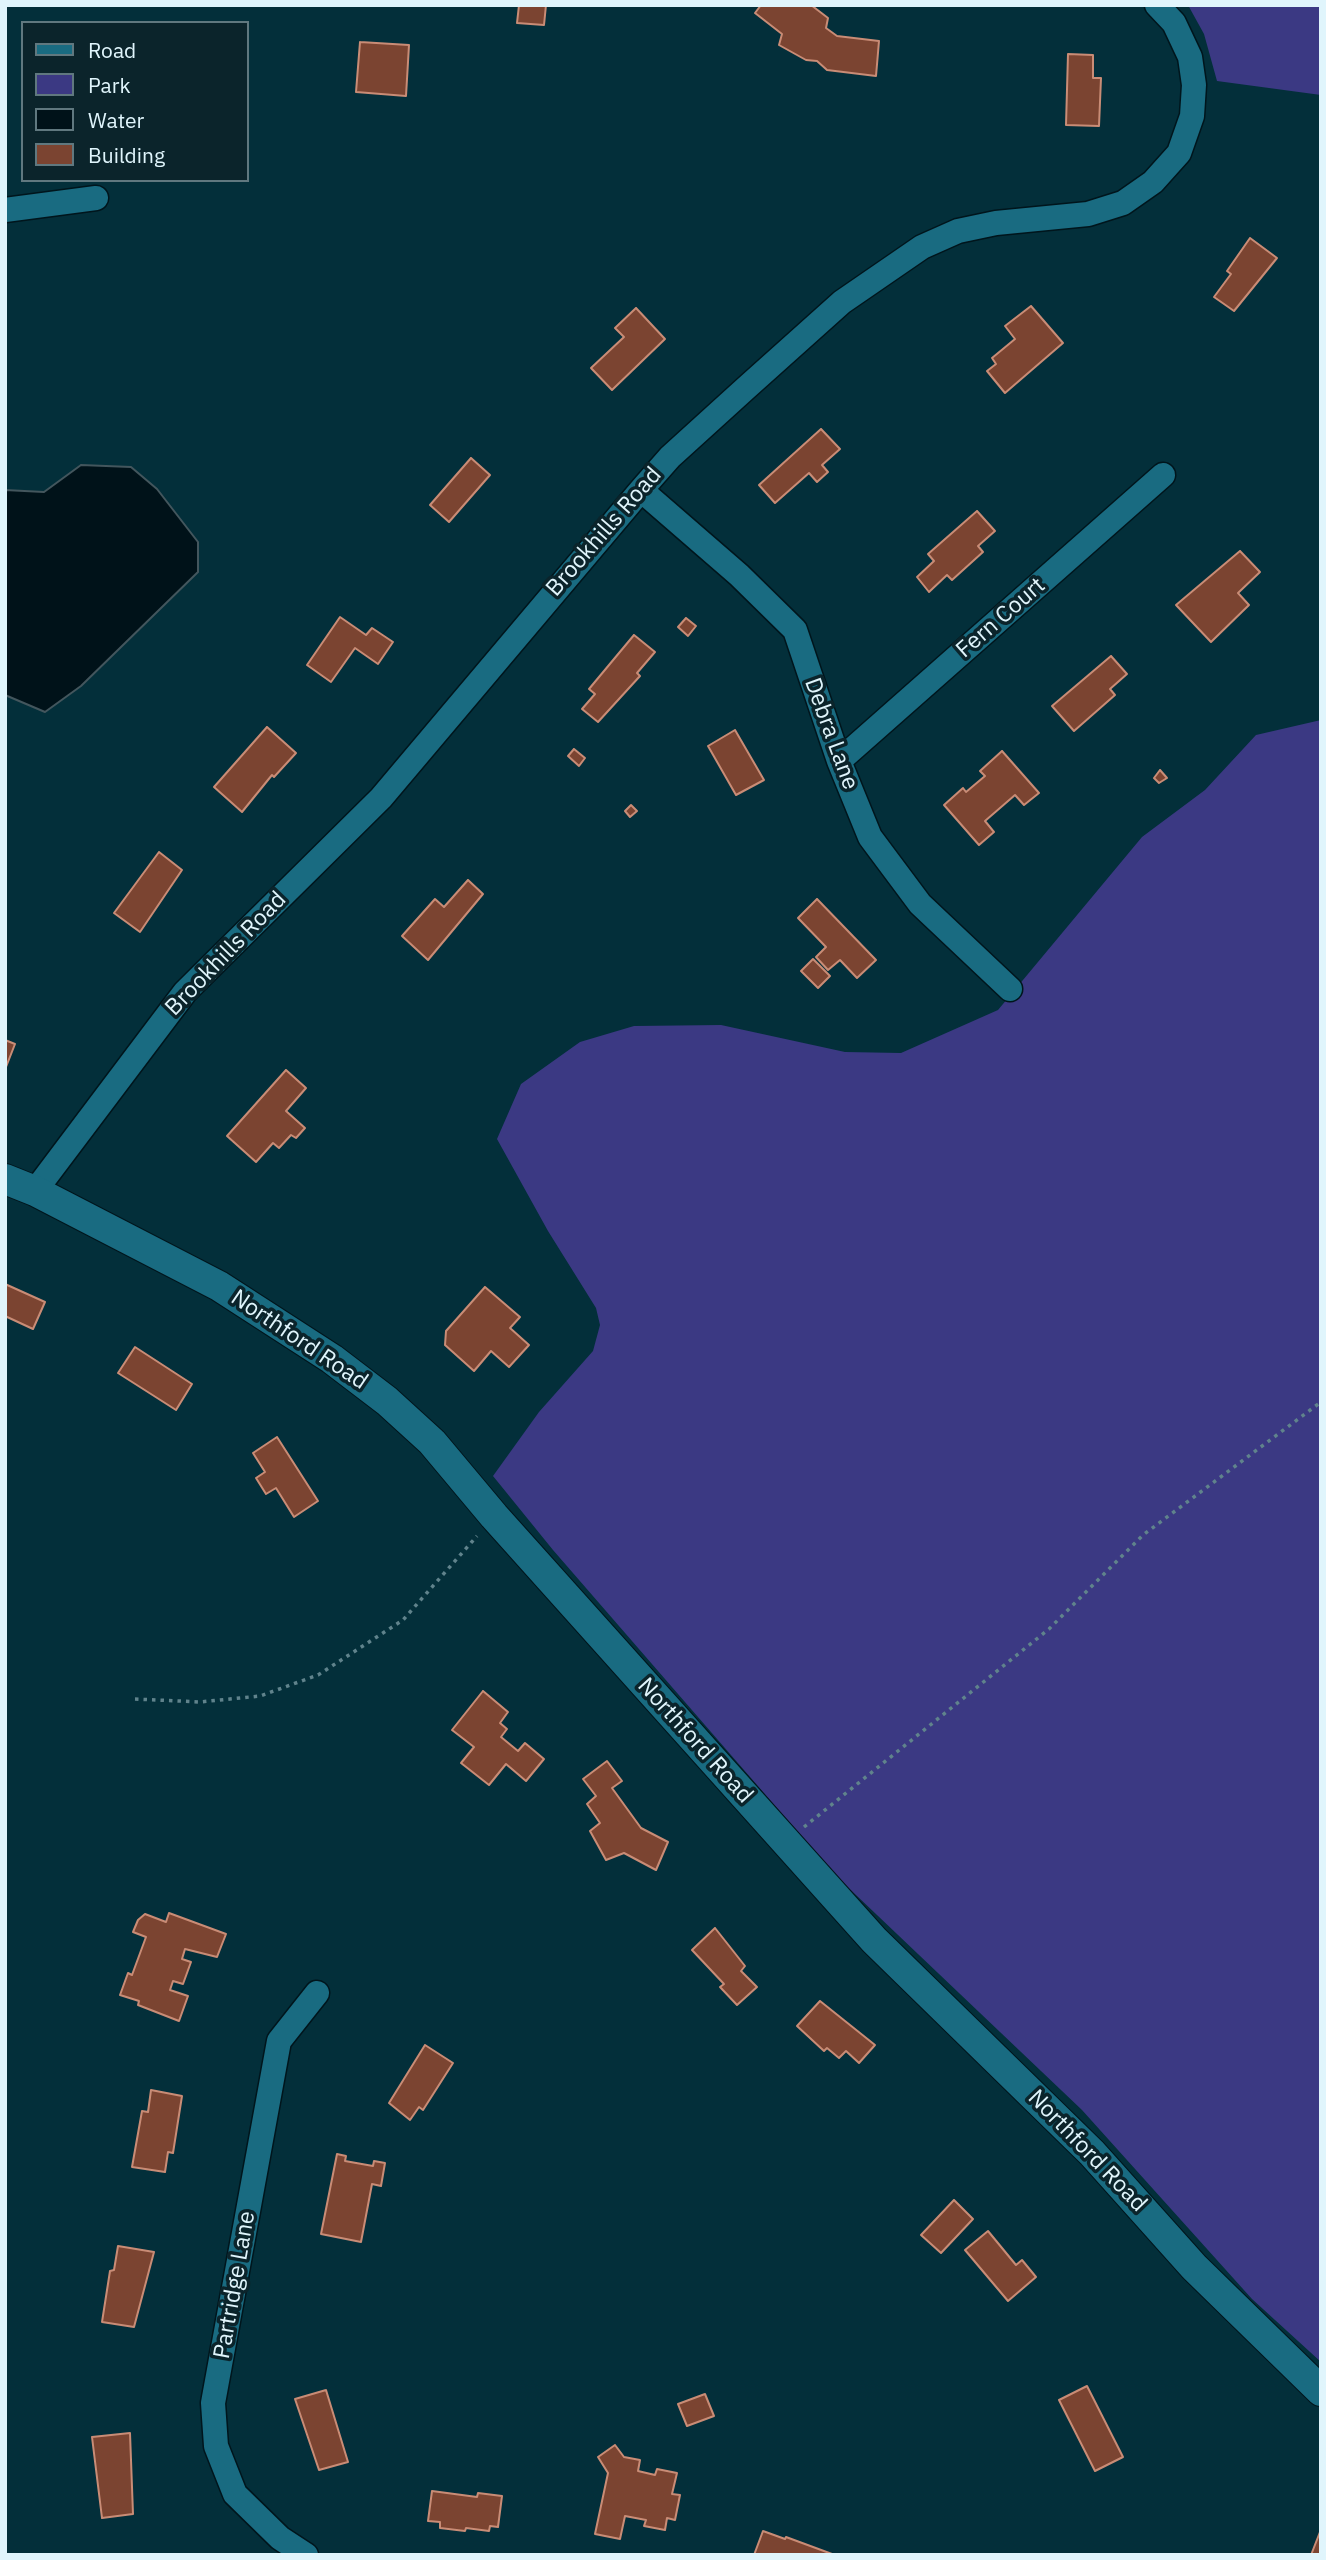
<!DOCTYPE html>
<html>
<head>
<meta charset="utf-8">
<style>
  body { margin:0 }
  #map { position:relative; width:1326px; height:2560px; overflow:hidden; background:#032f3a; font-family:"IBM Plex Sans",sans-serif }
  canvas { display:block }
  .frame { position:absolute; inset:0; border:7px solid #e0f5fc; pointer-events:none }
  .legend { position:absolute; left:21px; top:21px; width:228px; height:161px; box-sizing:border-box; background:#0b242b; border:2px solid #60787f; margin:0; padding:9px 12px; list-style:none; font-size:21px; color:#e0f5fc }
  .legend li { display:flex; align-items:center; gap:14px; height:35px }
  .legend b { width:35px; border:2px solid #60787f }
</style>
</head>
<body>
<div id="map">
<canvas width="1326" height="2560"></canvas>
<div class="frame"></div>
<ul class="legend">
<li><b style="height:9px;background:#196b81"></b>Road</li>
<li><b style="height:19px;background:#3b3983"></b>Park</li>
<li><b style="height:19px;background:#001219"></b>Water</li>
<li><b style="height:19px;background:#7b4431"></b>Building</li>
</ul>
</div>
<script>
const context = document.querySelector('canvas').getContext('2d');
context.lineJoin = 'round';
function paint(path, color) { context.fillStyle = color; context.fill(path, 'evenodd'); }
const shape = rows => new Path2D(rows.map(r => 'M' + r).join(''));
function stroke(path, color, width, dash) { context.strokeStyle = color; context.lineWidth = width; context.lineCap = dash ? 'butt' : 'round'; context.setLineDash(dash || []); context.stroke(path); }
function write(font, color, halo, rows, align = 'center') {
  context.font = font + ' "IBM Plex Sans",sans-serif'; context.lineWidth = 7; context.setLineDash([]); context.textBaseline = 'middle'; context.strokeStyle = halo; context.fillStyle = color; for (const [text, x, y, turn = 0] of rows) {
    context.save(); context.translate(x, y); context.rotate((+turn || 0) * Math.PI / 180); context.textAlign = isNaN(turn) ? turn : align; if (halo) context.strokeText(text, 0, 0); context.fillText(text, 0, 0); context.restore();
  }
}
paint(shape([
  [1188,5,1321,5,1321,95,1217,81,1204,34],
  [1321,720,1321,2362,1252,2299,1082,2110,836,1876,553,1550,493,1476,539,1412,593,1351,600,1325,596,1308,548,1231,497,1139,521,1084,580,1042,634,1026,721,1025,845,1052,901,1053,998,1010,1142,837,1205,790,1256,735]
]), '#3b3983');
const water = shape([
  [81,465,131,467,157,489,198,542,198,572,81,686,45,712,5,695,5,490,44,492,81,465]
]);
paint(water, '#001219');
stroke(water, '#43565d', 2);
const building = shape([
  [519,5,546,5,544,25,517,23,519,5],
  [761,5,811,5,828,18,826,28,837,36,879,41,876,76,827,70,817,61,806,60,779,45,782,34,755,13,761,5],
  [360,42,409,45,406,96,356,92,360,42],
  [1068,54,1093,55,1093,78,1101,78,1099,126,1066,125,1068,54],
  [1250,238,1277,258,1234,311,1214,297,1231,274,1227,271,1250,238],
  [1031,306,1063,343,1005,393,987,371,996,364,992,358,1015,339,1005,326,1031,306],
  [636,308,665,339,612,390,591,368,624,337,615,328,636,308],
  [821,429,840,449,822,465,828,472,817,482,809,473,775,503,759,485,821,429],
  [471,458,490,475,449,522,430,505,471,458],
  [977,511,995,531,978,546,983,552,952,580,947,575,929,592,917,577,934,561,928,554,977,511],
  [1240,551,1260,572,1238,593,1249,605,1211,642,1176,605,1240,551],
  [340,617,366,635,372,628,393,642,378,664,355,648,331,682,307,665,340,617],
  [686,618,696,626,688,636,678,627,686,618],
  [634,635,655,652,637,673,640,676,598,722,582,709,595,694,589,689,634,635],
  [1111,656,1127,674,1110,689,1115,695,1074,731,1052,706,1111,656],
  [267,727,296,753,274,777,272,775,242,812,214,787,267,727],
  [735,730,764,780,736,795,708,746,735,730],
  [574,749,585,758,579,766,568,756,574,749],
  [1002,751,1039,793,1024,805,1015,795,985,821,994,832,979,845,944,805,963,788,966,792,985,776,980,771,1002,751],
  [1160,770,1167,778,1159,783,1154,778,1160,770],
  [631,805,637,811,630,817,625,811,631,805],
  [159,852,182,870,140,932,114,913,159,852],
  [468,880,483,894,428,960,402,936,435,899,444,907,468,880],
  [817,899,876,960,857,978,840,960,828,970,816,957,826,947,798,918,817,899],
  [813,959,830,976,818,988,801,971,813,959],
  [5,1040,15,1044,6,1067,5,1067,5,1040],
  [286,1070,306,1088,286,1111,305,1128,296,1138,291,1135,279,1148,273,1143,256,1162,227,1136,286,1070],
  [5,1284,45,1302,33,1329,5,1316,5,1284],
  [485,1287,520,1317,510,1328,529,1345,509,1367,491,1351,474,1371,445,1345,446,1331,485,1287],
  [135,1347,192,1384,176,1410,118,1373,135,1347],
  [277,1437,318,1501,294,1517,276,1488,266,1494,256,1478,265,1472,253,1453,277,1437],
  [483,1691,508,1712,500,1723,507,1729,501,1737,518,1751,525,1743,544,1759,526,1781,506,1764,489,1785,461,1763,474,1747,452,1730,483,1691],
  [607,1761,622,1781,612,1788,641,1828,668,1842,656,1870,624,1853,606,1860,590,1831,600,1823,587,1804,596,1796,583,1779,607,1761],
  [169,1913,226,1934,217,1957,185,1949,182,1959,191,1962,183,1984,173,1981,170,1990,188,1996,179,2021,138,2005,139,2001,120,1995,128,1973,132,1975,146,1937,133,1932,138,1920,145,1914,166,1922,169,1913],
  [715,1928,745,1966,741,1971,757,1987,737,2005,720,1987,724,1984,692,1950,715,1928],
  [820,2001,875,2045,859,2063,846,2051,839,2058,827,2048,824,2051,797,2026,820,2001],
  [425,2045,453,2063,423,2110,419,2107,410,2120,389,2103,425,2045],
  [151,2090,182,2096,173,2153,168,2152,165,2172,132,2167,142,2111,148,2112,151,2090],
  [337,2154,346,2156,345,2161,373,2166,374,2161,385,2163,381,2186,372,2184,361,2242,321,2234,337,2154],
  [954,2200,973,2219,941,2253,921,2235,954,2200],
  [988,2231,1016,2265,1022,2260,1036,2277,1008,2301,965,2250,988,2231],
  [118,2246,154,2252,134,2327,102,2322,110,2271,114,2270,118,2246],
  [1087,2386,1123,2457,1095,2471,1059,2400,1087,2386],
  [326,2390,348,2462,319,2470,295,2399,326,2390],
  [705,2394,714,2416,687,2426,678,2404,705,2394],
  [130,2433,133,2514,102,2518,92,2437,130,2433],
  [615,2445,624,2457,640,2460,638,2471,655,2475,657,2469,677,2473,672,2494,680,2495,675,2520,667,2518,665,2530,644,2526,646,2520,625,2516,620,2539,595,2534,608,2473,598,2457,615,2445],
  [432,2491,477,2497,478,2493,502,2496,498,2527,490,2526,489,2531,466,2528,465,2531,440,2528,440,2522,428,2521,432,2491],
  [763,2531,785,2539,786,2537,832,2554,754,2555,763,2531],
  [1320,2532,1321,2555,1311,2555,1320,2532]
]);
paint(building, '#7b4431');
stroke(building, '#c98c76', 2);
const minor = shape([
  [5,210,96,198],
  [641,490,739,575,795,630,839,761,870,837,920,904,1010,989],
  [839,761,1163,475],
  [35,1191,185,992,381,798,641,490,670,457,746,388,842,302,922,247,958,231,996,223,1088,214,1123,203,1153,182,1179,153,1192,116,1194,85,1190,57,1174,23,1157,5],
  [306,2555,280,2538,235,2494,216,2446,213,2403,279,2041,317,1993]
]);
const tertiary = shape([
  [5,1179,35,1191,219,1286,332,1359,387,1401,432,1442,494,1516,874,1940,1092,2153,1194,2267,1321,2391]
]);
stroke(minor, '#00151c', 27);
stroke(tertiary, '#00151c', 32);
stroke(shape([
  [135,1699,200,1702,260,1696,318,1675,403,1620,477,1536],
  [804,1827,1049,1629,1143,1535,1321,1402]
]), '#60838c', 3.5, [3.5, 5]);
stroke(minor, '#196b81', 24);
stroke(tertiary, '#196b81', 30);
write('23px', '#e0f5fc', '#0b242b', [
  ["Brookhills Road",604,532,-49],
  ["Fern Court",1001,618,-41],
  ["Debra Lane",831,734,70],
  ["Brookhills Road",226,954,-46],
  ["Northford Road",299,1340,34],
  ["Northford Road",695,1741,48],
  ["Northford Road",1087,2151,46],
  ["Partridge Lane",235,2285,-80]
]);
</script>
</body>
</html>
